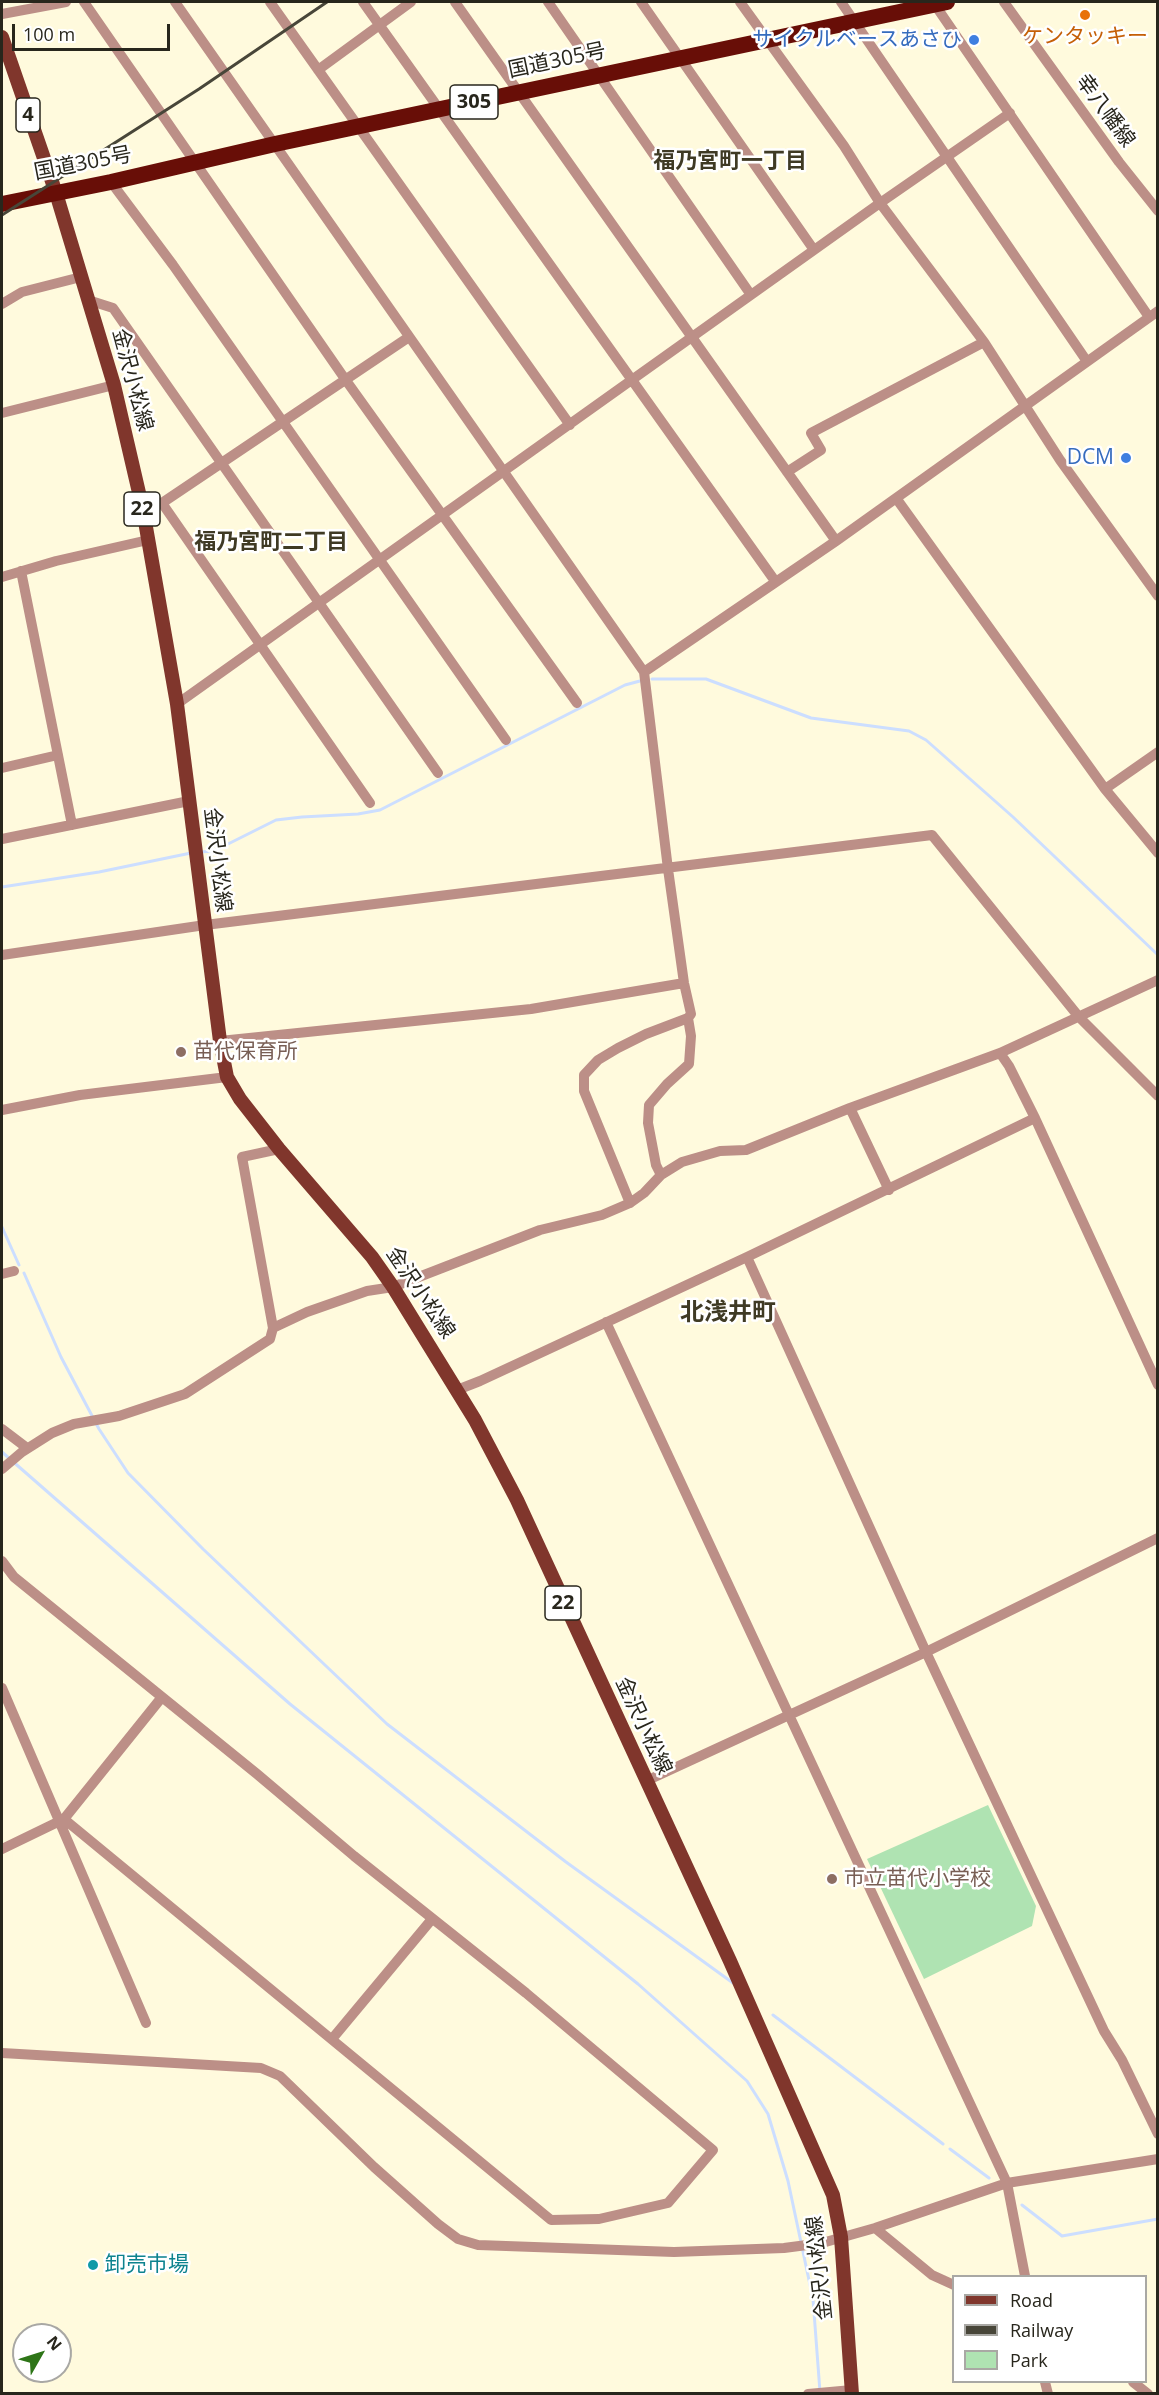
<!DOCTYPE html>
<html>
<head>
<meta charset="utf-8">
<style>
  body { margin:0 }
  #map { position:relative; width:1159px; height:2395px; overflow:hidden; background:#fffadd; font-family:"Open Sans",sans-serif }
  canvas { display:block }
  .frame { position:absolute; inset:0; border:3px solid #28261c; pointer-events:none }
  .legend { position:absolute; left:952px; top:2275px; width:195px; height:108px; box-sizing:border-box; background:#fff; border:2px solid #a9a8a4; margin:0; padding:8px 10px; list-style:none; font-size:18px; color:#28261c }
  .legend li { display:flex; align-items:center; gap:12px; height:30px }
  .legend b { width:30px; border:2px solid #a9a8a4 }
  .north { position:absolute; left:12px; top:2323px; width:60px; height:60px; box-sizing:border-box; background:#fff; border:2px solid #a9a8a4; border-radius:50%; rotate:51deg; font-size:16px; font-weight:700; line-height:24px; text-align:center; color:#28261c }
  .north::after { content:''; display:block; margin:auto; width:21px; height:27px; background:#2e7518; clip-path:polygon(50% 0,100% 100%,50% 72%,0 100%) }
  .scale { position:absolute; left:12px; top:24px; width:158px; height:27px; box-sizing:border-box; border:3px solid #28261c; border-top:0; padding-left:8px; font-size:18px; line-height:21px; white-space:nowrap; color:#28261c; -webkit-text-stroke:4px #fff; paint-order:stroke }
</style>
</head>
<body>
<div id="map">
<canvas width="1159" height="2395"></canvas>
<div class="frame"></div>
<ul class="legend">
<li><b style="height:8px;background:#80362c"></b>Road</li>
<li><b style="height:8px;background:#484639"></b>Railway</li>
<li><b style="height:16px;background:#afe3b2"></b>Park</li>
</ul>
<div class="north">N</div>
<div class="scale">100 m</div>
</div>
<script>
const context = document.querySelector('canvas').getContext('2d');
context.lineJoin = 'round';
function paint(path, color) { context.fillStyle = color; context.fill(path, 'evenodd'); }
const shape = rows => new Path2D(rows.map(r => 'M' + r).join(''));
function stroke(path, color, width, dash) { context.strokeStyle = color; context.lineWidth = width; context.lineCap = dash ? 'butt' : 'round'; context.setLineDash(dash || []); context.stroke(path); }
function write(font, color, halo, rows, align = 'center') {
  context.font = font + ' "Open Sans","Noto Sans JP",sans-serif'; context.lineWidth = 5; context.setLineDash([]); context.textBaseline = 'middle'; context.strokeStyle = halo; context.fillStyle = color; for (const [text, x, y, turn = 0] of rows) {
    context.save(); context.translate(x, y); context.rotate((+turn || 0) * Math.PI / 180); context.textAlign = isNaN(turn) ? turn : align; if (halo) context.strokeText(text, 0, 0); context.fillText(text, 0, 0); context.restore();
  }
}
paint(shape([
  [988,1805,1036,1906,1032,1926,924,1979,867,1859]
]), '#afe3b2');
stroke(shape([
  [652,679,706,679,811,718,909,731,926,740,1013,817,1158,955],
  [200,852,214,851,276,820,302,817,358,814,380,810,625,685,640,681],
  [2,887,99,872,191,853],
  [2,1227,19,1265],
  [24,1273,61,1357,99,1429,128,1473,203,1549,387,1724,566,1862,733,1983],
  [2,1452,290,1704,638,1984,747,2081,768,2114,788,2181,813,2299,820,2392],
  [773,2015,943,2144],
  [950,2149,989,2178],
  [1022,2205,1062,2236,1158,2219]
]), '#ccdeff', 3);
stroke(shape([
  [84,2,345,379,577,703],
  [175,2,644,672,668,869,684,983,691,1014,688,1018,691,1036,689,1064,667,1084,649,1105,648,1123,656,1165,661,1175],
  [270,2,570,425],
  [363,2,775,581],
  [455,2,836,541],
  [548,2,751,295],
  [641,2,814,250],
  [740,2,844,146,880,203,984,342,1060,460,1158,596],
  [841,2,1086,360],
  [933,2,1149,317],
  [1004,2,1119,162,1158,211],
  [2,14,66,2],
  [318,70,411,2],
  [111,182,173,265,506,740],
  [88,300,113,308,438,773],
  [2,304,22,292,81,277],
  [2,413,114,385],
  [787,472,821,450,811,433,984,342],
  [896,498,1105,789,1158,853],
  [162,503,370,803],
  [143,510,162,503,409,337],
  [21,571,72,825],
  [2,577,56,561,148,540],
  [644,672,836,541,1158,311],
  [177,704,880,203,1010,113],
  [2,768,58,755],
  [1105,789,1158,752],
  [2,839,189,801],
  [2,955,205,925,932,835,1079,1017,1158,1096],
  [220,1041,531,1009,684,983],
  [1000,1053,1009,1066,1035,1118,1158,1385],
  [850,1108,889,1190],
  [2,1110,80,1095,227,1077],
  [630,1203,584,1091,584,1075,598,1060,618,1048,646,1034,688,1018],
  [747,1257,926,1652,1104,2031,1122,2060,1158,2134],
  [2,1274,14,1271],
  [606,1322,1007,2183,1025,2276],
  [273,1328,307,1312,367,1291,393,1287,540,1230,602,1215,630,1203,644,1193,661,1175,682,1162,720,1151,746,1150,850,1108,1000,1053,1158,980],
  [457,1390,480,1381,747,1257,1035,1118],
  [2,1429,27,1448],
  [2,1469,22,1452,52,1433,74,1424,119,1416,185,1394,270,1339,273,1328,242,1157,279,1149],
  [2,1561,14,1577,257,1774,354,1856,526,1993,713,2150,668,2203,599,2219,551,2220,64,1819],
  [2,1688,146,2023],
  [646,1781,926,1652,1158,1538],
  [2,1849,64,1819,162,1697],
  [332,2039,432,1919],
  [2,2053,261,2068,280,2076,374,2167,438,2224,458,2239,478,2245,674,2252,784,2248,822,2243,875,2228,1007,2183,1158,2159],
  [875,2228,932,2275,954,2285],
  [1045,2382,1048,2394],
  [1133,2382,1148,2394],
  [808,2394,852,2390]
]), '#bc8f87', 10);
stroke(shape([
  [2,37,56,193,114,385,143,510,177,704,220,1041,227,1077,240,1099,279,1149,372,1257,393,1287,475,1420,517,1500,730,1961,833,2195,841,2237,852,2394]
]), '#80362c', 14);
stroke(shape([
  [2,204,111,182,275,144,947,2]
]), '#680e07', 16);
stroke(shape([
  [2,215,199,89,327,2]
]), '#484639', 3);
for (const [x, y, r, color] of [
  [1085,15,6,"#e8710a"],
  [974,40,6,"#3f7fe0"],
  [1126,458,6,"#3f7fe0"],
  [181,1052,6,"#8d6e63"],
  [832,1879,6,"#8d6e63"],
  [93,2265,6,"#0f9aa8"]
]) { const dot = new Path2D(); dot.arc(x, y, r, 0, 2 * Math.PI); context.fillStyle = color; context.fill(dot); stroke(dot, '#fff', 2); }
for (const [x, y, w] of [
  [474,102,48],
  [28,115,24],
  [142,509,36],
  [563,1603,36]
]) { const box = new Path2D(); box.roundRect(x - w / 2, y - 17, w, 34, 4.5); context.fillStyle = '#fff'; context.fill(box); stroke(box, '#28261c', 1.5); }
write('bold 20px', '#28261c', null, [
  ["305",474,102],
  ["4",28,115],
  ["22",142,509],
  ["22",563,1603]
]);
write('21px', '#c56008', '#fff', [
  ["ケンタッキー",1085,37]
]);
write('21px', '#366cbe', '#fff', [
  ["サイクルベースあさひ",962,40],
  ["DCM",1114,458]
], 'right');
write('21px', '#28261c', '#fff', [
  ["国道305号",557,61,-12],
  ["幸八幡線",1105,111,54],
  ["国道305号",83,164,-11],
  ["金沢小松線",132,380,75],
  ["金沢小松線",217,860,83],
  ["金沢小松線",420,1293,56],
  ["金沢小松線",643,1726,65],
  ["金沢小松線",820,2268,-96]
]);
write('21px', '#785e54', '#fff', [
  ["苗代保育所",193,1052],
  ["市立苗代小学校",844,1879]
], 'left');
write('21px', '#0d838f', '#fff', [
  ["卸売市場",105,2265]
], 'left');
write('bold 22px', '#3f3a24', '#fff', [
  ["福乃宮町一丁目",730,162],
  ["福乃宮町二丁目",271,543]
]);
write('bold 24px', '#3f3a24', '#fff', [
  ["北浅井町",728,1313]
]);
</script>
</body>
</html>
